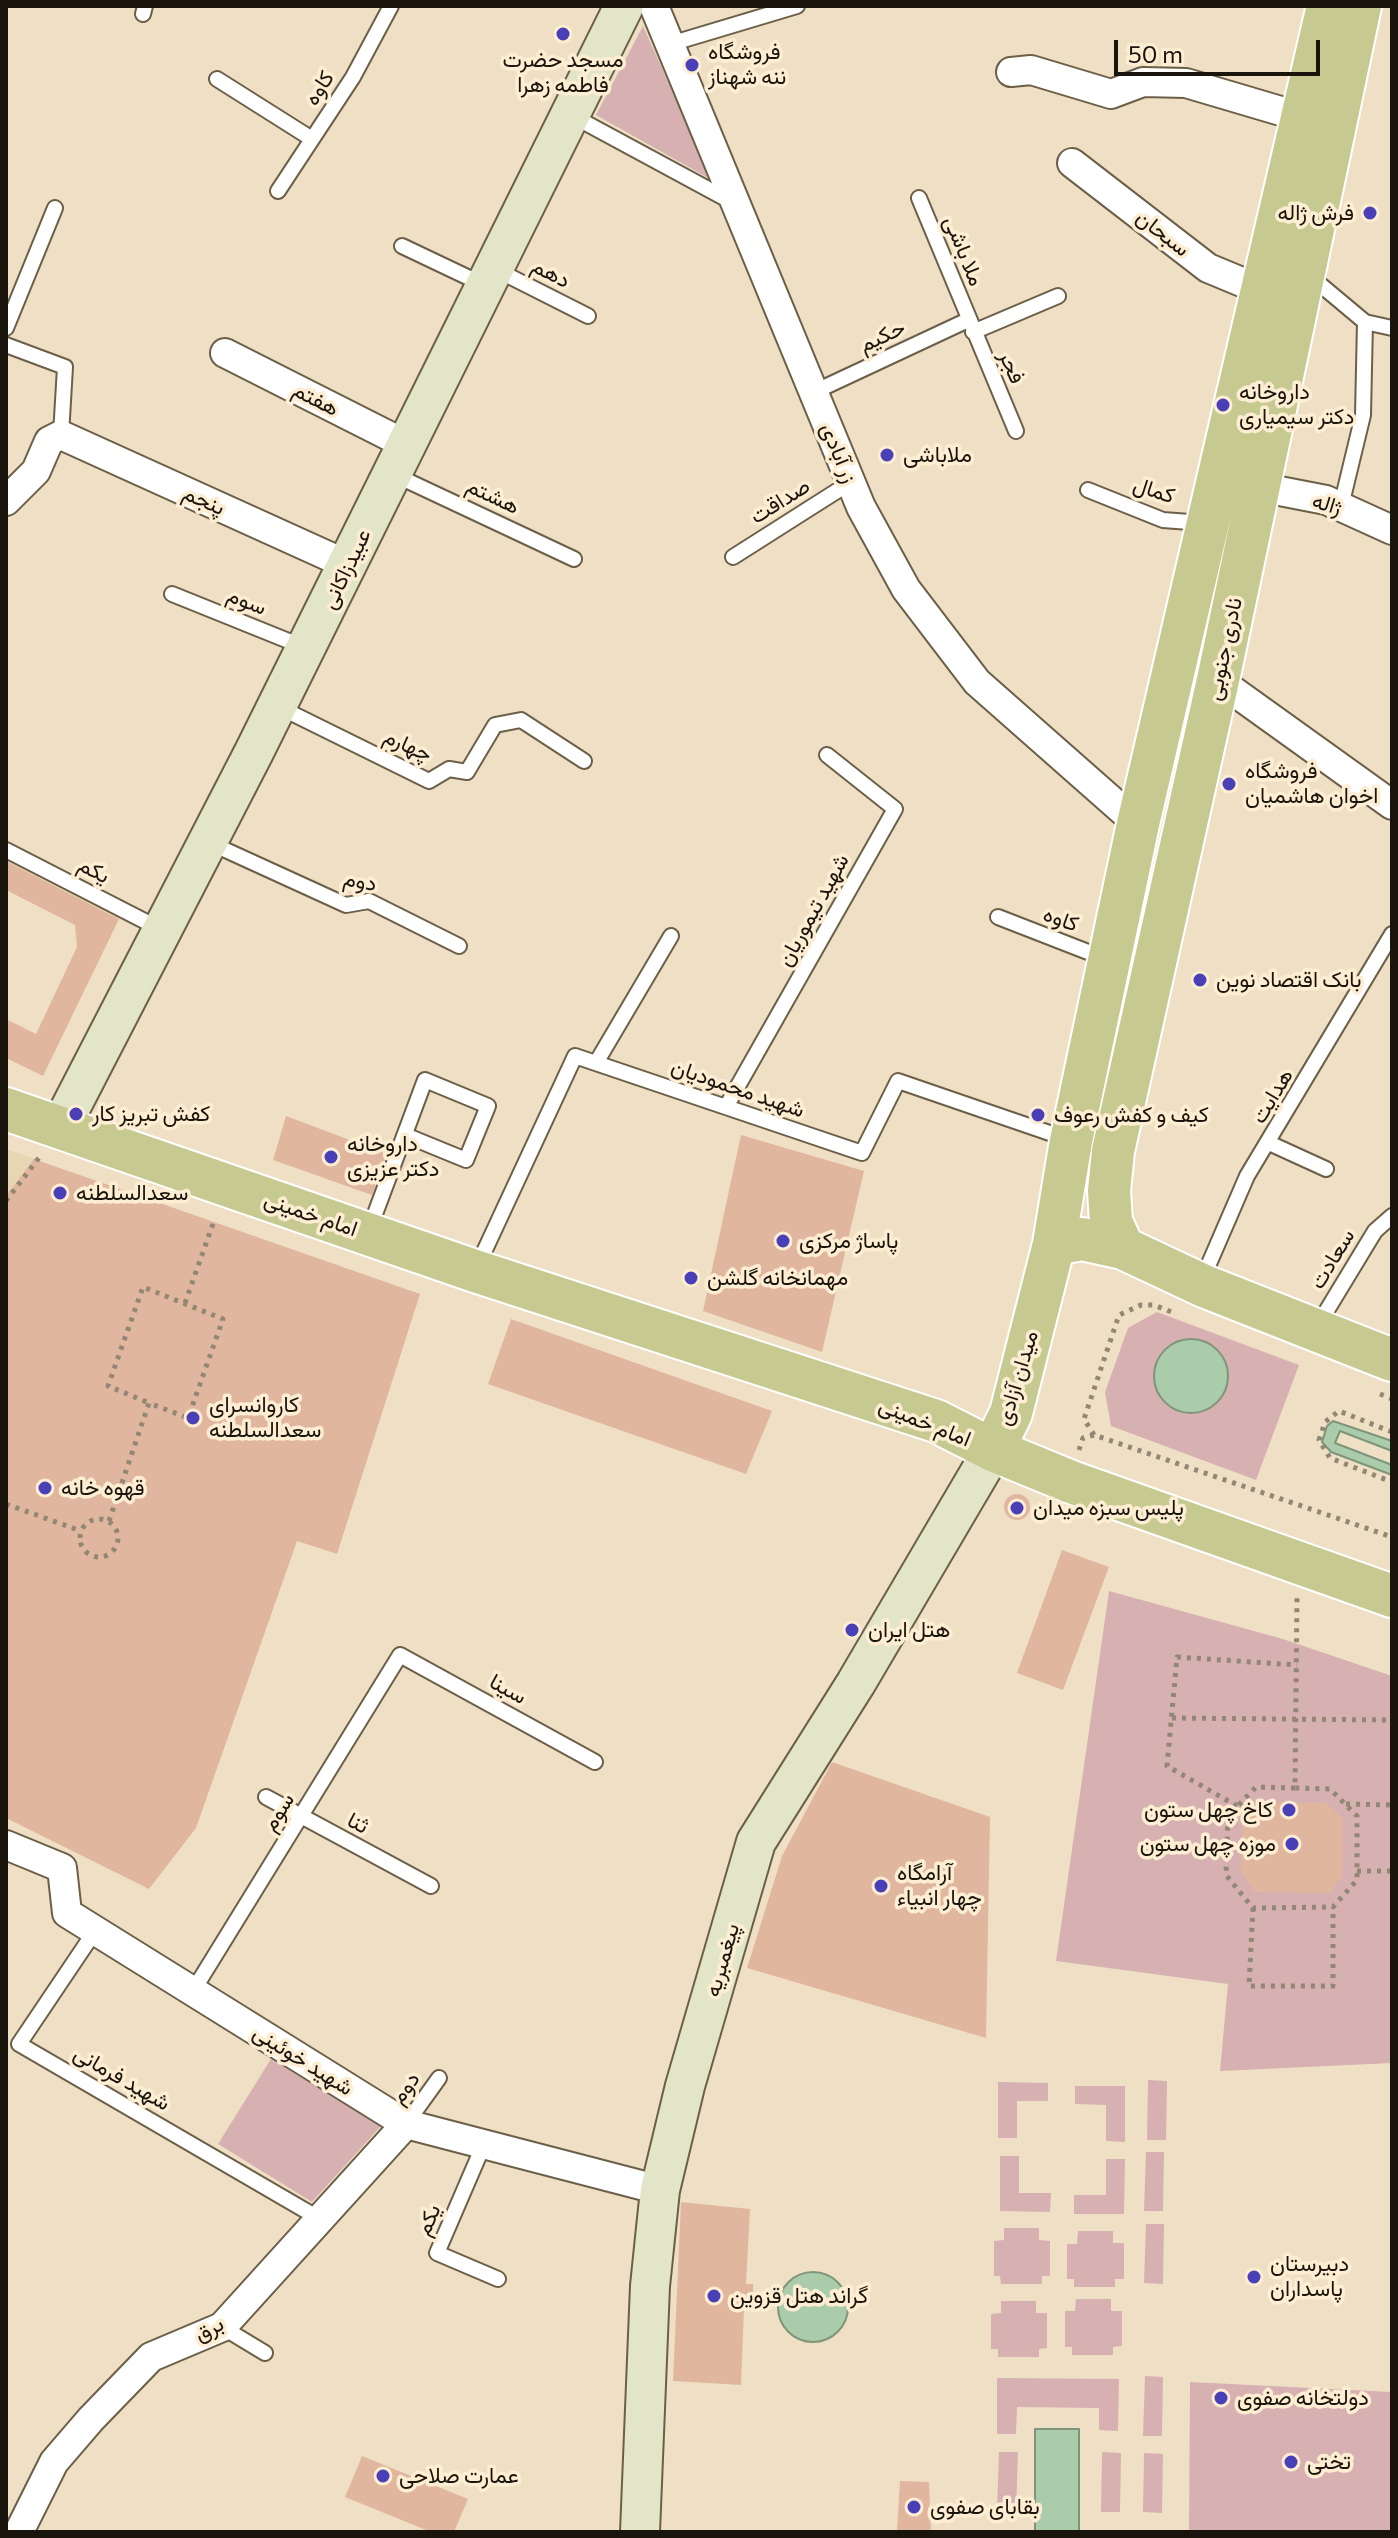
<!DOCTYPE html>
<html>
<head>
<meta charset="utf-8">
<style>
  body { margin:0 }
  #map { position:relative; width:1398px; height:2538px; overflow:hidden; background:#efe0c5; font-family:Commissioner,sans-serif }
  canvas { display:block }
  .frame { position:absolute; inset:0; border:8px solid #1a150c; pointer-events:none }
  .scale { position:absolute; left:1114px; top:40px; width:206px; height:36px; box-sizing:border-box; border:4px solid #1a150c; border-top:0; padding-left:10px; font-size:24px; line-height:28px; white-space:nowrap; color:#1a150c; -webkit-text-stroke:6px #fdedd2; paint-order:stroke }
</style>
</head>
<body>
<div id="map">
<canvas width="1398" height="2538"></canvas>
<div class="frame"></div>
<div class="scale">50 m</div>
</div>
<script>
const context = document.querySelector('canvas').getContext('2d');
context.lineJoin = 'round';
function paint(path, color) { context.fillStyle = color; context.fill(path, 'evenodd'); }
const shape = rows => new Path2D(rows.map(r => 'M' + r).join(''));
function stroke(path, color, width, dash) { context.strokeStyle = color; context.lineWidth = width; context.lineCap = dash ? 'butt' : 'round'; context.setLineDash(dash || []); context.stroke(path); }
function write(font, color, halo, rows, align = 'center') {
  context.font = font + ' Commissioner,Vazirmatn,sans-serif'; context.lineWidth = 7; context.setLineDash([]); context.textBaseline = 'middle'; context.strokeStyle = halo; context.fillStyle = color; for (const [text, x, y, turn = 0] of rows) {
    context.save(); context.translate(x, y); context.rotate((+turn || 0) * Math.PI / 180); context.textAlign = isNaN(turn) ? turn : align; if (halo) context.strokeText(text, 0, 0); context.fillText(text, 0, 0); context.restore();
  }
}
paint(shape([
  [6,1149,35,1159,6,1196]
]), '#e8d5b4');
paint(shape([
  [643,26,712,180,596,115],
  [1157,1312,1299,1365,1256,1480,1111,1426,1105,1392,1128,1328],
  [1109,1591,1283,1639,1392,1676,1392,2063,1220,2071,1228,1984,1056,1961],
  [271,2059,381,2126,312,2202,218,2144],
  [1148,2080,1167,2081,1166,2140,1147,2140],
  [998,2082,1048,2083,1048,2101,1017,2101,1017,2138,998,2138],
  [1075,2086,1125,2086,1125,2142,1106,2141,1106,2105,1075,2104],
  [1146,2152,1164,2152,1163,2211,1144,2211],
  [1000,2156,1019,2156,1019,2193,1051,2193,1050,2212,1000,2211],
  [1106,2159,1125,2159,1124,2214,1074,2214,1074,2195,1106,2195],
  [1146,2224,1164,2224,1163,2284,1144,2283],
  [1004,2228,1039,2228,1039,2240,1050,2241,1050,2276,1042,2276,1042,2284,1001,2284,1000,2276,994,2276,994,2241,1004,2240],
  [1078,2231,1113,2231,1113,2243,1124,2243,1124,2279,1115,2279,1115,2287,1074,2287,1074,2279,1067,2279,1067,2244,1077,2244],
  [1076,2299,1111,2299,1111,2311,1122,2311,1122,2346,1113,2347,1113,2355,1072,2355,1072,2347,1065,2347,1065,2311,1075,2311],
  [1001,2301,1036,2301,1036,2313,1047,2313,1047,2348,1039,2349,1039,2357,998,2357,998,2349,991,2349,991,2314,1001,2313],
  [1145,2376,1163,2377,1162,2436,1143,2436],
  [997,2378,1119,2379,1118,2431,1099,2430,1099,2408,1017,2407,1016,2434,997,2434],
  [1190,2382,1392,2392,1392,2532,1189,2532],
  [999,2452,1018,2452,1016,2511,997,2511],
  [1102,2452,1121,2453,1120,2512,1101,2512],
  [1144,2453,1163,2454,1162,2513,1143,2512]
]), '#d7b0b1');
const water = shape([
  '1154 1376a37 37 0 1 1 74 0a37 37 0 1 1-74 0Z',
  [1333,1421,1392,1441,1392,1451,1340,1431,1335,1443,1392,1465,1392,1475,1331,1452,1322,1442,1327,1426,1333,1421],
  '778 2307a35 35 0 1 1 70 0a35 35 0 1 1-70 0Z',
  [1035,2429,1079,2429,1079,2532,1035,2532,1035,2429]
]);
paint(water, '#aaccab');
stroke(water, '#7f957b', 2);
paint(shape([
  [6,861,119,919,43,1076,6,1058,6,1019,36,1034,77,947,75,925,6,890],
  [286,1116,387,1154,372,1195,273,1160],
  [741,1135,864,1171,822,1352,703,1311],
  [34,1159,420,1294,337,1554,297,1541,196,1828,149,1889,6,1818,6,1196],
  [511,1319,772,1411,746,1474,488,1384],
  '1004 1507a13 13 0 1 1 26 0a13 13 0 1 1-26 0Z',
  [1062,1550,1109,1567,1063,1690,1017,1673],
  [832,1762,990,1817,986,2038,747,1968,782,1856],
  [1258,1802,1326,1803,1342,1817,1342,1876,1330,1893,1255,1892,1241,1871,1243,1817],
  [681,2202,750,2209,746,2284,753,2284,753,2308,744,2308,741,2385,673,2381],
  [362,2456,468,2499,454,2532,431,2532,345,2497],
  [900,2481,929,2482,931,2532,897,2532]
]), '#e1b69f');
const lane = shape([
  [143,14,145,6],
  [670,44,797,6],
  [217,79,312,139],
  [571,115,732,202],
  [278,191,353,77,391,6],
  [919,198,1016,431],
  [402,246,482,284],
  [495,269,588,316],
  [1310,276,1365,322,1392,328],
  [6,328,55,208],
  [973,332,1058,296],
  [6,345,65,367,61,435],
  [814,392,968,320],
  [393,474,574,559],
  [1088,490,1163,520,1203,523],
  [1341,506,1363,415,1365,322],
  [733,557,851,482],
  [172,594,306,648],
  [277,706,429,781,449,769,467,772,495,725,521,720,584,761],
  [208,842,346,905,369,901,459,946],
  [6,850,162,930],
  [998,917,1106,959],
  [596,1063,671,936],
  [726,1107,895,809,827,755],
  [1269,1143,1326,1169],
  [369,1230,425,1080,488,1106,466,1160,405,1135],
  [477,1267,575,1056,862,1153,898,1081,1067,1139],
  [1202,1280,1247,1176,1392,934],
  [1318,1325,1375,1231,1392,1216],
  [266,1797,431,1886],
  [95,1931,19,2044,320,2219],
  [193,1991,400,1655,595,1762],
  [406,2124,439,2078],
  [484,2144,437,2253,498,2279],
  [222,2327,265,2353]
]);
const street = shape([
  [654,6,861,507,906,589,977,682,1138,824],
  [1011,72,1031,70,1111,94,1143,82,1186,83,1301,117],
  [1072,163,1208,268,1261,290],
  [225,353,407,445],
  [1259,487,1326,500,1392,530],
  [6,501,36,471,49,441,61,435,348,565],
  [1218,680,1392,805],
  [6,1845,62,1868,67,1913,406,2124,660,2190],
  [19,2532,54,2462,91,2419,151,2357,222,2327,406,2124]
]);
const secondary = shape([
  [60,1128,254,752,624,6],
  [640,2532,650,2286,660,2190,685,2086,756,1842,856,1683,993,1450]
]);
const primary = shape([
  [6,1109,475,1271,936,1421,993,1450,1071,1482,1392,1596],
  [1054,1244,1082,1239,1123,1248,1204,1286,1392,1360],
  [1123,1248,1111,1222,1109,1191,1113,1151,1218,680,1360,6],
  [993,1450,1011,1413,1054,1244,1071,1141,1138,824,1328,6]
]);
stroke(lane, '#6c5f48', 18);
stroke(street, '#6c5f48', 32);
stroke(secondary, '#6c5f48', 42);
stroke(primary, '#fff', 46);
stroke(shape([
  [6,1201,41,1155],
  [185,1303,215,1218],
  [1380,1394,1392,1399],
  [1392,1432,1339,1411,1325,1422,1319,1440,1330,1458,1392,1482],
  [1094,1435,1084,1419,1119,1315,1141,1305,1154,1305,1174,1313],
  [1079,1450,1083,1438,1094,1435,1392,1537],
  [6,1504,81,1531],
  '80 1538a19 19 0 1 1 38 0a19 19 0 1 1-38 0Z',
  [109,1521,149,1403,188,1418,223,1319,143,1287,108,1386,149,1403],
  [1172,1718,1392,1720],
  [1295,1788,1256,1787,1228,1816,1226,1875,1253,1908,1333,1907,1357,1880,1357,1816,1330,1789,1295,1788,1297,1595],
  [1346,1804,1392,1805],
  [1237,1806,1167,1766,1177,1657,1297,1665],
  [1357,1871,1392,1871],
  [1253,1908,1249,1986,1333,1986,1333,1907]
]), '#928774', 5, [4, 6]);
stroke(lane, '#fff', 14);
stroke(street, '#fff', 28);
stroke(secondary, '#e2e5c8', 38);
stroke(primary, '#c6ca91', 42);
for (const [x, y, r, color] of [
  [563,34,8,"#493fb6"],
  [692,65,8,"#493fb6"],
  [1370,213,8,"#493fb6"],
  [1223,405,8,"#493fb6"],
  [887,455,8,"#493fb6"],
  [1229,784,8,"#493fb6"],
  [1200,980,8,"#493fb6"],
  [76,1114,8,"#493fb6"],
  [1038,1115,8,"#493fb6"],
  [331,1157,8,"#493fb6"],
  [60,1193,8,"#493fb6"],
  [783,1241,8,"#493fb6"],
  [691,1278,8,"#493fb6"],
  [193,1418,8,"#493fb6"],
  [45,1488,8,"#493fb6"],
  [1017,1508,8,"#493fb6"],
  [852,1630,8,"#493fb6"],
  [1289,1810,8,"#493fb6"],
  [1292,1844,8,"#493fb6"],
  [881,1886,8,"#493fb6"],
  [1254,2277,8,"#493fb6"],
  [714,2296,8,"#493fb6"],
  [1221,2398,8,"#493fb6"],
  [1291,2462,8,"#493fb6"],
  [383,2476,8,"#493fb6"],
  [914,2507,8,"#493fb6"]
]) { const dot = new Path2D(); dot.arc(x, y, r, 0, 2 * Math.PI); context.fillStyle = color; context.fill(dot); stroke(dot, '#fdedd2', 3); }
write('22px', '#1a150c', '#fdedd2', [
  ["فروشگاه",708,52],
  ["ننه شهناز",708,77],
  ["مسجد حضرت",563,60,"center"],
  ["فاطمه زهرا",563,85,"center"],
  ["فرش ژاله",1354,213,"right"],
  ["داروخانه",1239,392],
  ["دکتر سیمیاری",1239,417],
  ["ملاباشی",903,455],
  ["فروشگاه",1245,771],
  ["اخوان هاشمیان",1245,796],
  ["بانک اقتصاد نوین",1216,980],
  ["کفش تبریز کار",92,1114],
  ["کیف و کفش رعوف",1054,1115],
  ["داروخانه",347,1144],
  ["دکتر عزیزی",347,1169],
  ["سعدالسلطنه",76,1193],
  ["پاساژ مرکزی",799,1241],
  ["مهمانخانه گلشن",707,1278],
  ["کاروانسرای",209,1405],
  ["سعدالسلطنه",209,1430],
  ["قهوه خانه",61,1488],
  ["پلیس سبزه میدان",1033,1508],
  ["هتل ایران",868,1630],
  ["کاخ چهل ستون",1273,1810,"right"],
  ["موزه چهل ستون",1276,1844,"right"],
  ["آرامگاه",897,1873],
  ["چهار انبیاء",897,1898],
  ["دبیرستان",1270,2264],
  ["پاسداران",1270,2289],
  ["گراند هتل قزوین",730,2296],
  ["دولتخانه صفوی",1237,2398],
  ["تختی",1307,2462],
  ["عمارت صلاحی",399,2476],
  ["بقابای صفوی",930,2507]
], 'left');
write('22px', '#1a150c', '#fdedd2', [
  ["کاوه",319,88,-57],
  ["سبحان",1163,233,38],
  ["ملا باشی",964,251,68],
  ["دهم",551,273,27],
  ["حکیم",882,336,-25],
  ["فجر",1012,367,67],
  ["هفتم",316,399,27],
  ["زر آبادی",839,453,68],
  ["کمال",1154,490,18],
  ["هشتم",493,496,25],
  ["پنجم",204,500,24],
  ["صداقت",780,501,-32],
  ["ژاله",1327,504,17],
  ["عبیدزاکانی",346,569,-64],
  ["سوم",247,601,22],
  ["نادری جنوبی",1224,649,-78],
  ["چهارم",408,745,24],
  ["یکم",94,870,27],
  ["دوم",360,881,11],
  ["شهید تیموریان",813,910,-61],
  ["کاوه",1061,919,20],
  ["شهید محمودیان",738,1088,19],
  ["هدایت",1272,1096,-59],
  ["امام خمینی",311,1214,19],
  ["سعادت",1332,1259,-59],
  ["میدان آزادی",1017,1378,-73],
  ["امام خمینی",925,1422,22],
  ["سینا",508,1689,29],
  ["سوم",278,1812,-58],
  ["ثنا",358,1823,28],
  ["پیغمبریه",722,1960,-74],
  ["شهید خوئینی",303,2060,32],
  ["شهید فرمانی",122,2078,30],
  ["دوم",405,2088,-54],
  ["یکم",428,2220,-67],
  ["برق",209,2329,-29]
]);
</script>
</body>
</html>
